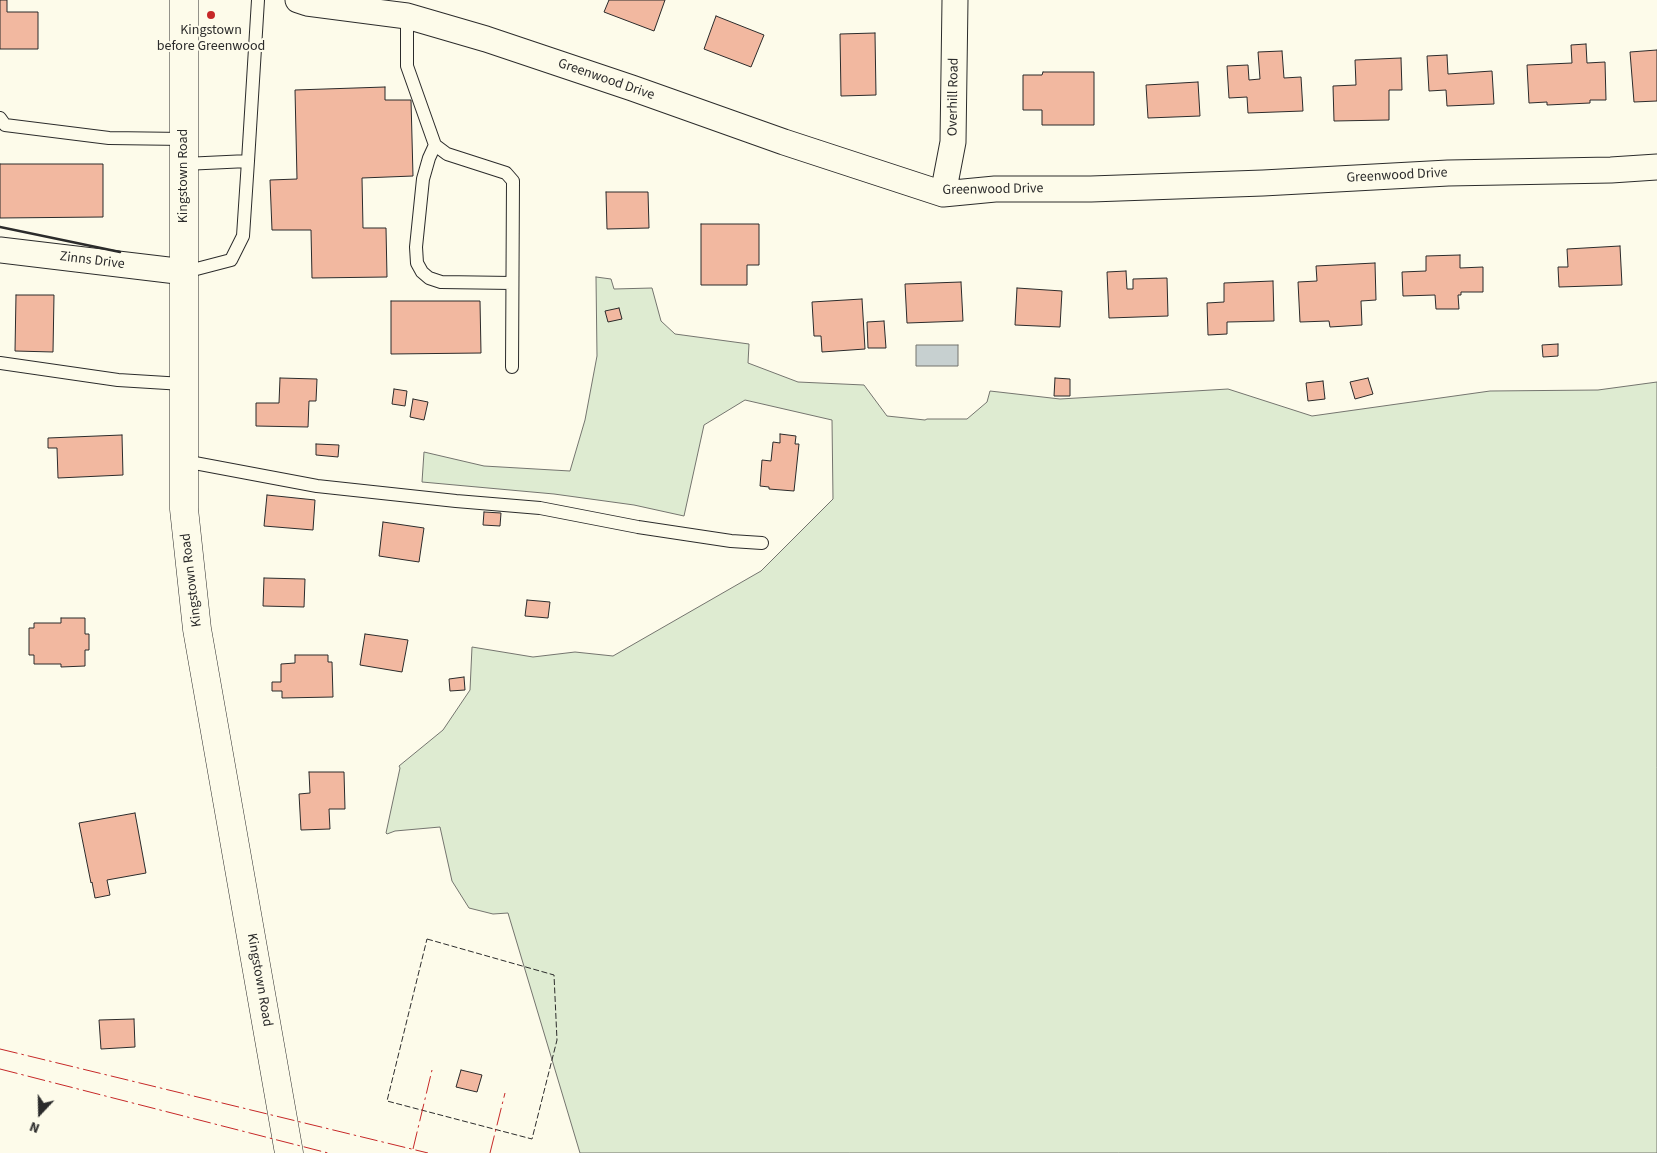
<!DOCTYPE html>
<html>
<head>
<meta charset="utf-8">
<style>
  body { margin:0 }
  #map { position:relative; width:1657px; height:1153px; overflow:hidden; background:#fdfbea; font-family:"Source Sans 3",sans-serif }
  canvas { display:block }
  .north { position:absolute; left:15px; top:1088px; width:50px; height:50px; -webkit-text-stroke:4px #fdfbea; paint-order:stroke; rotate:201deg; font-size:14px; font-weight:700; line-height:20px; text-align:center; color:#2b2b2b }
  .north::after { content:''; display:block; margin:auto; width:18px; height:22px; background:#2b2b2b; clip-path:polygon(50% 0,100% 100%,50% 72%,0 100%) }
</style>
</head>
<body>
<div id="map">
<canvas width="1657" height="1153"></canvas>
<div class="north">N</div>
</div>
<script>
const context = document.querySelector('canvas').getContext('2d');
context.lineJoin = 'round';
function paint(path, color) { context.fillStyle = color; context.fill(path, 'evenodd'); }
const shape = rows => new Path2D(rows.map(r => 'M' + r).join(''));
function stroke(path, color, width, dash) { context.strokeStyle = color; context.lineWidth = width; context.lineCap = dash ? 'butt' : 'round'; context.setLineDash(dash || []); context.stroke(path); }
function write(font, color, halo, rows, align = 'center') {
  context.font = font + ' "Source Sans 3",sans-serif'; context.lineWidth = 4; context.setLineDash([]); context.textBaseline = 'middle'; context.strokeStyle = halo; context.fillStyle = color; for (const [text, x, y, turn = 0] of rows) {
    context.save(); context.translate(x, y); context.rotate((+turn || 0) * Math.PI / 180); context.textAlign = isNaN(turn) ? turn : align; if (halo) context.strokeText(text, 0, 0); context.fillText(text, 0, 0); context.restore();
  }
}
const green = shape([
  [596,277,611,279,614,289,652,288,661,321,675,334,749,344,748,363,798,382,864,385,887,416,925,420,927,419,967,419,987,402,990,391,1060,399,1228,389,1312,416,1490,391,1598,390,1657,382,1657,1153,580,1153,508,913,493,914,469,908,452,881,440,827,395,831,387,834,386,833,400,768,399,766,443,730,470,690,472,647,533,657,575,652,613,656,761,571,833,499,832,420,745,400,704,425,684,516,634,505,554,494,422,482,424,452,484,466,570,471,585,420,597,356,596,277]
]);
paint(green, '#deebd1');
stroke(green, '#74746e', 1);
const water = shape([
  [958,345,958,366,916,366,916,345,958,345]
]);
paint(water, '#c7d0d0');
stroke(water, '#74746e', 1);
const building = shape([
  [0,0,7,0,7,12,38,12,38,49,0,49,0,0],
  [609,0,665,0,654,31,604,12,609,0],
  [716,16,764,35,751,67,704,49,716,16],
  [875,33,876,95,841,96,840,34,875,33],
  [1586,44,1587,63,1605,62,1606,100,1590,100,1590,103,1547,105,1547,102,1529,103,1527,65,1572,63,1571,45,1586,44],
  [1657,50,1657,101,1634,102,1630,52,1657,50],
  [1282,51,1284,78,1301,77,1303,111,1248,113,1247,97,1229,98,1227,66,1248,65,1249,80,1260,79,1258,52,1282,51],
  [1447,55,1448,74,1492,71,1494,104,1447,106,1446,90,1429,91,1427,56,1447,55],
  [1401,58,1402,90,1389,90,1389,120,1334,121,1333,86,1356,85,1355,60,1401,58],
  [1043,72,1094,72,1094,125,1042,125,1042,110,1023,110,1023,75,1042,75,1043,72],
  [1198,82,1200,116,1148,118,1146,85,1198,82],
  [385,87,385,100,411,100,413,176,362,178,363,228,386,228,387,277,312,278,311,230,272,230,270,180,297,179,295,90,385,87],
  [0,164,103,164,103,217,0,218,0,164],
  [606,192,648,192,649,228,607,229,606,192],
  [701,224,759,224,759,265,747,265,747,285,701,285,701,224],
  [1620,246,1622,285,1559,287,1558,267,1568,267,1567,249,1620,246],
  [1460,255,1460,268,1483,267,1483,292,1461,292,1461,295,1458,295,1459,309,1436,309,1435,295,1403,296,1402,272,1426,271,1426,256,1460,255],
  [1375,263,1376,300,1361,301,1362,325,1330,327,1329,321,1300,322,1298,282,1317,281,1316,266,1375,263],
  [1126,271,1127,289,1133,289,1133,279,1167,278,1168,316,1109,318,1107,272,1126,271],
  [1273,281,1274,321,1227,322,1227,334,1208,335,1207,303,1224,302,1224,283,1273,281],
  [961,282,963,321,907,323,905,284,961,282],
  [1017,288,1062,291,1060,327,1015,325,1017,288],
  [16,295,54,295,53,352,15,351,16,295],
  [862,299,865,349,822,352,821,336,814,336,812,302,862,299],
  [391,301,480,301,481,353,391,354,391,301],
  [619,308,622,319,608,322,605,311,619,308],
  [884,321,886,348,868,348,867,322,884,321],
  [1558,344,1558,356,1543,357,1542,345,1558,344],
  [280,378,317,379,316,401,309,401,308,427,256,426,256,403,279,403,280,378],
  [1055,378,1070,379,1070,396,1054,396,1055,378],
  [1368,378,1373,394,1355,399,1350,382,1368,378],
  [1323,381,1325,399,1308,401,1306,383,1323,381],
  [394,389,407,391,405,406,392,404,394,389],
  [413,399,428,402,424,420,410,417,413,399],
  [780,434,796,436,795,444,799,444,794,491,769,489,769,487,760,486,762,460,771,461,773,442,780,443,780,434],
  [122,435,123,475,58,478,57,448,48,448,48,438,122,435],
  [316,444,339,445,338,457,316,455,316,444],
  [267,495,315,500,313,530,264,526,267,495],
  [484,512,501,513,500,526,483,525,484,512],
  [383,522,424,528,419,562,379,556,383,522],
  [264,578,305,579,304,607,263,606,264,578],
  [527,600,550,602,548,618,525,616,527,600],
  [61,618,85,618,85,634,89,634,89,650,85,650,85,666,61,667,61,664,34,664,34,655,29,655,29,628,34,628,34,623,61,623,61,618],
  [365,634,408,640,402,672,360,665,365,634],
  [295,655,328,655,328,662,332,662,333,697,282,698,282,691,272,691,272,682,281,682,281,664,295,663,295,655],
  [464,677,465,690,450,691,449,679,464,677],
  [309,772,344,772,345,809,329,809,330,829,301,830,299,794,310,793,309,772],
  [135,813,146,873,107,880,110,895,95,898,92,882,91,883,79,823,135,813],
  [134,1019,135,1047,101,1049,99,1020,134,1019],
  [461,1070,482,1075,477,1092,456,1087,461,1070]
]);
paint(building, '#f2b8a0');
stroke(building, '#2b2b2b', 1);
const service = shape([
  [407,16,407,66,435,145,447,154,506,173,513,181,512,367],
  [0,118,5,125,109,138,184,139],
  [435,145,429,158,423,179,416,247,417,263,422,272,429,278,441,282,512,283],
  [184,164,248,161,258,0],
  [185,272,231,260,243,236,248,161],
  [0,363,118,380,183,384],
  [184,461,317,486,456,501,540,508,638,527,731,541,762,543]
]);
const minor = shape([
  [298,0,307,3,407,16,486,39,632,88,784,142,943,194,995,189,1091,189,1263,183,1448,173,1611,170,1657,167],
  [943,194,953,142,955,0],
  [0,250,185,272]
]);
const primary = shape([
  [184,0,184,509,197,629,289,1153]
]);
stroke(service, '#2b2b2b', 14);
stroke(minor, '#2b2b2b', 27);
stroke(primary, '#2b2b2b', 29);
stroke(service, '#fdfbea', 12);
stroke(minor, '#fdfbea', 25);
stroke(primary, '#fdfbea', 28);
stroke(shape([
  [427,939,554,975,557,1040,532,1139,387,1101,427,939]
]), '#2b2b2b', 1, [6, 2.5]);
stroke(shape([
  [0,227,120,252]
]), '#2b2b2b', 2.5);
stroke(shape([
  [0,1049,428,1153],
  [0,1069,328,1153],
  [413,1149,432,1070],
  [490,1153,505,1093]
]), '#c62828', 1, [18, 4, 2.5, 4]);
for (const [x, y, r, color] of [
  [211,15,5,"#c62828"]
]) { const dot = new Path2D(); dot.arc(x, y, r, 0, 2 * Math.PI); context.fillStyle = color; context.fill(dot); stroke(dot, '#fdfbea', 2); }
write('14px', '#2b2b2b', '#fdfbea', [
  ["Kingstown",211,31],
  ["before Greenwood",211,47]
]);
write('14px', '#2b2b2b', '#fdfbea', [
  ["Greenwood Drive",606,80,19],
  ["Overhill Road",954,97,-89],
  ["Kingstown Road",184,176,-90],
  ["Greenwood Drive",1397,176,-3],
  ["Greenwood Drive",993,190,-1],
  ["Zinns Drive",92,261,7],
  ["Kingstown Road",192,580,-97],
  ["Kingstown Road",259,980,80]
]);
</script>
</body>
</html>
